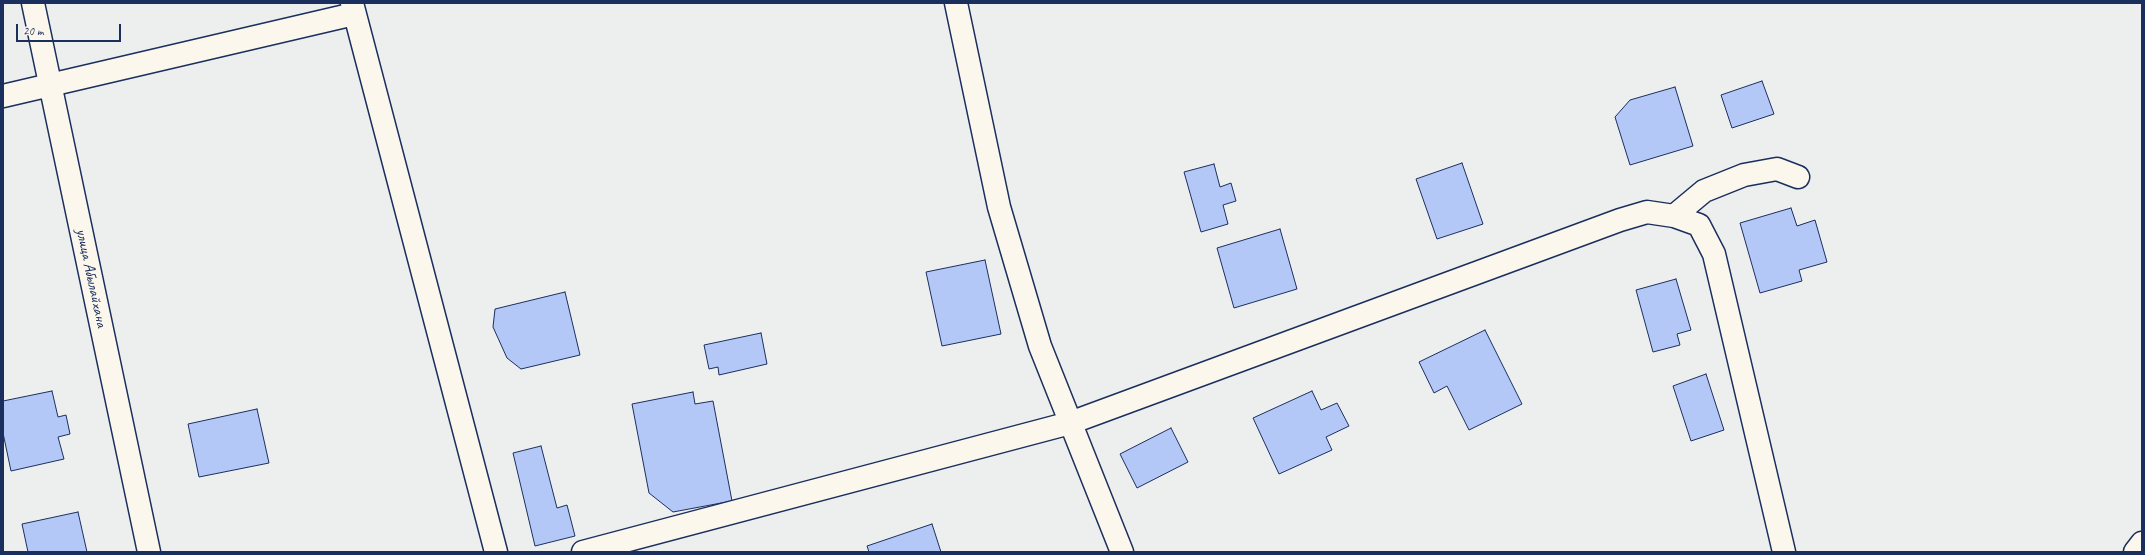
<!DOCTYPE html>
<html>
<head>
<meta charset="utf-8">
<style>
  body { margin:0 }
  #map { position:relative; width:2145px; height:555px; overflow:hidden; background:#edeeee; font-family:Caveat,sans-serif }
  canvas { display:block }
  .frame { position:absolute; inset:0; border:4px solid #1b2f5e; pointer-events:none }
  .scale { position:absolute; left:16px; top:24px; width:105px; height:18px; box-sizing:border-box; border:2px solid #1b2f5e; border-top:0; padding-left:5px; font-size:12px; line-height:14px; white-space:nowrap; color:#1b2f5e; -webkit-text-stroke:3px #fbf7ec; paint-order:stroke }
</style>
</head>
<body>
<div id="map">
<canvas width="2145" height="555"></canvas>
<div class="frame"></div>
<div class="scale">20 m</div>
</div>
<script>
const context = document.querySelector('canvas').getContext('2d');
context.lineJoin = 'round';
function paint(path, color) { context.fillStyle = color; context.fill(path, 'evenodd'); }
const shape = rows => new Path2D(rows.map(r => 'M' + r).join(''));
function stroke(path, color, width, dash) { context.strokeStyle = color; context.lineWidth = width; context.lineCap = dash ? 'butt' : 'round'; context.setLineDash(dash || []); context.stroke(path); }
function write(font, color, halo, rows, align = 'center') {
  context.font = font + ' Caveat,sans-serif'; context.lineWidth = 4; context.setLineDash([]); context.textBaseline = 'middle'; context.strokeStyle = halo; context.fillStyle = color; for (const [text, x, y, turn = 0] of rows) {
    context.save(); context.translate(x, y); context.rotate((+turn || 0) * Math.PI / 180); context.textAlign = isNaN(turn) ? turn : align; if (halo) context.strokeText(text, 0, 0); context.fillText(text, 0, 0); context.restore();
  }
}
const building = shape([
  [1762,81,1774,114,1732,128,1721,95,1762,81],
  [1675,87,1693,146,1630,165,1615,117,1630,100,1675,87],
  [1462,163,1483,224,1437,239,1416,179,1462,163],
  [1214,164,1220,187,1231,183,1236,201,1223,205,1228,224,1201,232,1184,172,1214,164],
  [1791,208,1797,226,1815,220,1827,262,1799,270,1802,281,1760,293,1740,223,1791,208],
  [1280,229,1297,289,1234,308,1217,248,1280,229],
  [985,260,1001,334,942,346,926,272,985,260],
  [1676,279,1691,330,1677,334,1680,345,1653,352,1636,290,1676,279],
  [565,292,580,355,521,369,507,358,493,327,495,309,565,292],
  [1485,330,1522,404,1469,430,1447,386,1434,393,1419,362,1485,330],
  [761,333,767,364,719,375,718,367,709,369,704,345,761,333],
  [1706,374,1724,430,1691,441,1673,386,1706,374],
  [52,391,58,417,66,415,70,434,58,437,64,459,11,471,3,433,3,401,52,391],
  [1312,391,1321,410,1337,403,1349,426,1326,437,1332,450,1279,474,1253,418,1312,391],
  [693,392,695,404,713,401,732,501,673,512,649,493,632,404,693,392],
  [257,409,269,463,199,477,188,424,257,409],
  [1171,428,1188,462,1137,488,1120,454,1171,428],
  [541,446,557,508,567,505,575,536,535,546,513,453,541,446],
  [78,512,87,552,28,552,22,524,78,512],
  [932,524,941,552,869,552,867,546,932,524]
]);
paint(building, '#b4c8f7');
stroke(building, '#1b2f5e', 1);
const minor = shape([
  [33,3,149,552],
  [352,3,496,552],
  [956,3,999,207,1040,346,1122,552],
  [3,96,354,14],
  [1674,216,1704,191,1744,175,1777,169,1798,177],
  [583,552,1070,423,1620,220,1647,212,1674,216,1699,225,1714,254,1784,552],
  [2135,552,2142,543]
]);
stroke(minor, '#1b2f5e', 25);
stroke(minor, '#fbf7ec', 22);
write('16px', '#1b2f5e', '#fbf7ec', [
  ["улица Абылайхана",91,278,78]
]);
</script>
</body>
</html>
